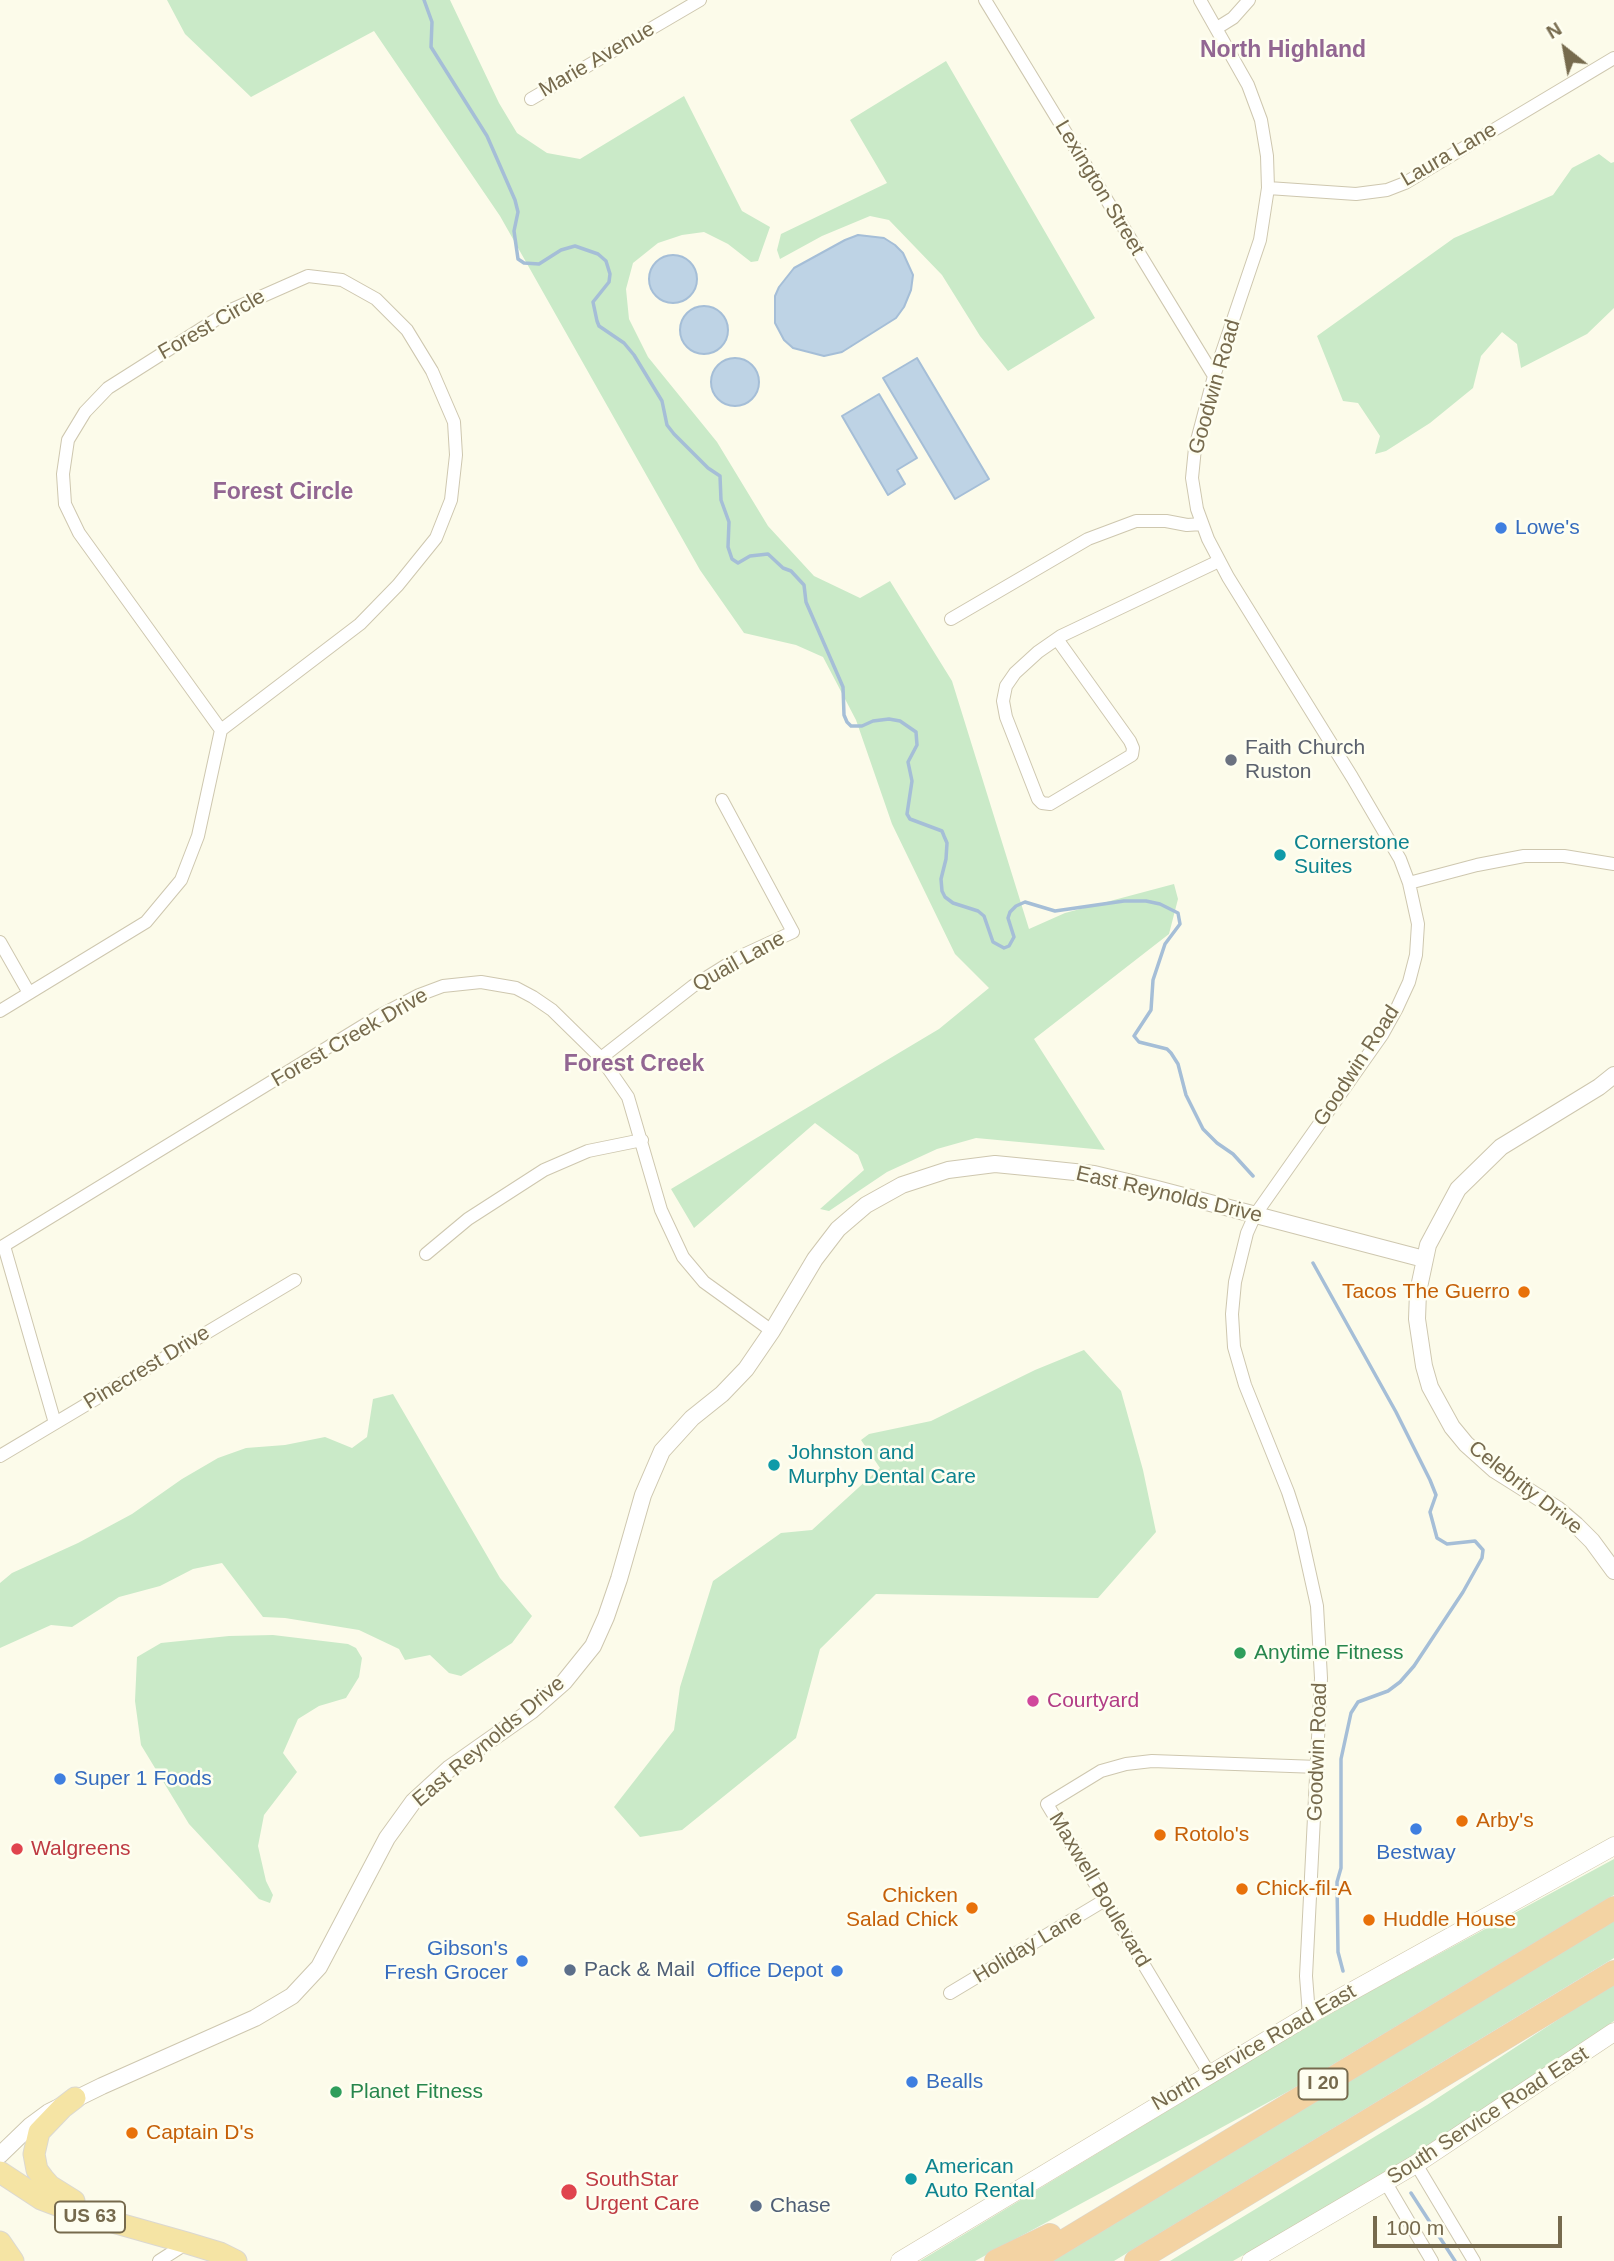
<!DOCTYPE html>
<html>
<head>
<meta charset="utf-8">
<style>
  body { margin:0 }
  #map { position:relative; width:1614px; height:2261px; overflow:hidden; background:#fcfbea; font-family:Helvetica,sans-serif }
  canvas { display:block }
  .north { position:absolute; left:1530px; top:14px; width:70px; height:70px; -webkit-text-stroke:5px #fefef0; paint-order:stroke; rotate:329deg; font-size:19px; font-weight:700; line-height:28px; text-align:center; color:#766a4d }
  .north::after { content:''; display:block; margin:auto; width:24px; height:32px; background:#766a4d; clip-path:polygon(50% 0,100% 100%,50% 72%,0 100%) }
  .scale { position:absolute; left:1373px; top:2216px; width:189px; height:32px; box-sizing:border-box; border:4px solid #766a4d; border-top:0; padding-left:9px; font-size:21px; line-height:24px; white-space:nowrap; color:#766a4d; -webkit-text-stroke:5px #fefef0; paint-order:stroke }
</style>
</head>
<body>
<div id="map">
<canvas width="1614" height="2261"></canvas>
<div class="north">N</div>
<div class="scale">100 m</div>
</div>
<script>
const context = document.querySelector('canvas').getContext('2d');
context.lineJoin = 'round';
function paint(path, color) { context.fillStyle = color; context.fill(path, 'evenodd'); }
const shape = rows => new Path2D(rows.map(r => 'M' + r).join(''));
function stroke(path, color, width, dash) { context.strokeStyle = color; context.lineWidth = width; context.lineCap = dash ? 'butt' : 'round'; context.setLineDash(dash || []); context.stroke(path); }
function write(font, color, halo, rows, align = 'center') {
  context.font = font + ' Helvetica,sans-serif'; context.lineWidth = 5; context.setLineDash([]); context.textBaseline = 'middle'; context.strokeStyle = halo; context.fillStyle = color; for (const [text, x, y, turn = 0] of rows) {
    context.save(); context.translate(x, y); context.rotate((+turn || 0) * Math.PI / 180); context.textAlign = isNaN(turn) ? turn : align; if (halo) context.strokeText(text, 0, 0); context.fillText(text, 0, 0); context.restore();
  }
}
paint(shape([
  [167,0,450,0,499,103,517,133,547,153,580,159,684,96,742,211,770,227,758,261,751,262,728,244,704,232,682,235,658,243,633,263,626,289,629,319,648,357,717,442,768,526,814,576,860,598,890,581,952,681,1029,929,1065,913,1174,884,1178,899,1169,934,1034,1039,1105,1150,976,1138,937,1149,887,1172,829,1211,820,1209,864,1170,858,1155,815,1123,694,1228,671,1189,939,1029,989,988,955,954,892,824,856,720,823,657,796,645,744,633,700,570,500,216,374,31,251,97,185,34],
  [946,61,1095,318,1008,371,980,336,942,275,889,220,870,216,822,236,780,259,777,250,781,234,887,183,850,120],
  [1599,154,1611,163,1614,162,1614,308,1587,334,1521,368,1517,344,1502,332,1481,356,1473,388,1430,423,1386,451,1375,454,1380,436,1358,403,1343,401,1317,336,1454,238,1553,195,1572,168],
  [1084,1350,1121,1391,1143,1470,1156,1532,1098,1598,876,1594,820,1649,796,1738,682,1830,640,1837,614,1807,674,1730,680,1687,713,1581,781,1533,812,1530,880,1468,861,1440,869,1434,931,1421,1035,1370],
  [393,1394,500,1578,532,1616,512,1643,461,1676,449,1673,430,1655,405,1660,399,1649,359,1630,285,1618,263,1617,222,1563,193,1569,160,1586,119,1597,72,1627,51,1625,0,1648,0,1583,12,1573,78,1543,132,1514,182,1479,218,1458,246,1448,285,1445,325,1437,352,1448,367,1437,373,1399],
  [273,1635,348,1644,356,1648,362,1658,359,1677,346,1698,319,1706,298,1719,283,1753,297,1772,264,1815,258,1846,266,1881,273,1895,270,1903,259,1899,189,1824,141,1745,135,1701,137,1657,161,1643,229,1636],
  [1614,1859,1614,1895,1289,2091,975,2261,920,2261,1276,2045,1358,1998],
  [1614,1920,1614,1958,1114,2261,1051,2261],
  [1614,1983,1614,2021,1449,2133,1353,2192,1233,2261,1170,2261,1427,2105]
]), '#caeac8');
const water = shape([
  [858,235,884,238,895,245,903,253,913,275,911,290,904,307,896,318,842,352,824,356,793,348,784,340,775,323,775,296,779,287,794,268,845,240,858,235],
  '649 279a24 24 0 1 1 48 0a24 24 0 1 1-48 0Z',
  '680 330a24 24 0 1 1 48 0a24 24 0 1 1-48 0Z',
  [917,358,989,479,955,499,883,378,917,358],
  '711 382a24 24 0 1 1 48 0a24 24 0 1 1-48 0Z',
  [879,394,917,458,897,470,905,484,888,495,842,416,879,394]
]);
paint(water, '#bed3e5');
stroke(water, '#a5bed7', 2);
stroke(shape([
  [424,0,432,22,431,47,487,136,515,200,518,212,514,231,518,259,524,263,539,264,561,250,575,246,598,254,606,261,610,274,609,282,593,302,597,321,599,326,624,343,634,355,662,401,667,425,674,434,708,468,720,476,721,500,729,522,728,547,732,559,738,563,750,556,768,554,783,568,791,571,804,585,806,602,843,687,844,715,847,722,851,726,862,726,873,721,889,719,900,721,916,732,917,745,908,762,912,781,907,814,910,819,942,831,944,836,947,843,946,859,941,879,942,891,945,897,953,903,978,911,984,916,993,942,1004,948,1009,946,1014,937,1008,918,1010,912,1016,906,1025,902,1055,911,1124,901,1146,901,1160,904,1178,913,1180,924,1165,944,1153,980,1151,1010,1134,1036,1139,1042,1167,1049,1171,1053,1178,1064,1186,1095,1203,1129,1217,1143,1233,1154,1253,1176],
  [1313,1263,1396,1412,1430,1480,1436,1495,1430,1512,1437,1538,1447,1544,1475,1541,1483,1550,1482,1558,1463,1592,1414,1666,1400,1682,1388,1691,1358,1702,1351,1713,1341,1759,1341,1868,1337,1882,1338,1952,1343,1971],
  [1411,2193,1455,2261]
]), '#a5bed7', 3.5);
const minor = shape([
  [985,0,1214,376],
  [1200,0,1248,85,1261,120,1267,156,1268,188,1260,240,1214,376,1195,448,1192,478,1197,509,1208,539,1228,577,1352,777,1400,859,1409,883,1418,924,1416,955,1409,982,1397,1008,1382,1035,1255,1215,1247,1233,1235,1282,1232,1314,1234,1347,1245,1385,1288,1492,1300,1529,1317,1606,1321,1678,1306,1976,1309,2015],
  [1217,28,1233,18,1249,0],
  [531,99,700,0],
  [1268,188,1356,194,1387,190,1405,183,1614,58],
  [308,276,342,280,376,299,407,330,432,371,454,422,456,455,451,500,436,538,398,585,360,624,221,730,79,533,65,504,63,474,68,440,85,412,108,388,231,310,308,276],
  [951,619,1088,539,1136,521,1166,521,1187,525,1202,524],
  [1057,639,1130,741,1133,748,1132,755,1050,804,1042,803,1038,799,1006,717,1003,701,1006,686,1015,673,1038,652,1061,636,1219,561],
  [1409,883,1477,865,1524,856,1564,856,1614,864],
  [0,942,29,993],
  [0,1011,146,922,181,880,198,836,221,730],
  [601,1058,693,986,741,956,793,932,722,800],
  [4,1246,55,1423],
  [0,1248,379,1016,419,995,443,986,481,982,516,988,533,997,552,1010,601,1058,628,1097,661,1210,683,1257,704,1282,772,1331],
  [426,1254,468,1219,544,1170,588,1151,642,1140],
  [0,1456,295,1280],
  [950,1993,1105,1900],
  [1209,2073,1047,1804,1101,1771,1126,1764,1152,1761,1318,1767],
  [1416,2164,1474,2261],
  [1386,2183,1432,2261],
  [159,2261,187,2243]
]);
const tertiary = shape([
  [1614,1075,1599,1087,1501,1147,1458,1189,1428,1245,1418,1292,1417,1319,1424,1366,1430,1387,1452,1427,1466,1444,1495,1470,1557,1509,1576,1525,1592,1541,1614,1571],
  [0,2155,30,2126,49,2112,102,2086,255,2018,292,1996,319,1967,387,1838,413,1802,450,1768,531,1711,564,1682,593,1646,606,1617,619,1579,643,1495,662,1451,692,1418,722,1394,746,1369,772,1331,815,1259,838,1229,866,1205,902,1185,948,1170,995,1164,1046,1169,1094,1174,1153,1188,1424,1259]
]);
const secondary = shape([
  [900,2261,1309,2015,1614,1846],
  [1251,2261,1416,2164,1614,2032]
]);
const trunk = shape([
  [0,2172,41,2199,70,2210,187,2243,220,2253,236,2261],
  [74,2201,50,2186,43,2178,37,2170,34,2154,39,2132,62,2108,75,2098],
  [0,2242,13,2261]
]);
const motorway = shape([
  [996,2261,1050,2235],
  [1031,2261,1614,1908],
  [1136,2261,1614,1972]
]);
stroke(minor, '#cec7af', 14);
stroke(tertiary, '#cec7af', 18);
stroke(secondary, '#cfc7ab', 19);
stroke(trunk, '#dbd8d1', 23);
stroke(motorway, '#dbd8d1', 24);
stroke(minor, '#fff', 12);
stroke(tertiary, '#fff', 16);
stroke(secondary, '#fff', 18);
stroke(trunk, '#f5e4a4', 21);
stroke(motorway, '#f3d3a3', 23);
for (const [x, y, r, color] of [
  [1501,528,7,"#3f7fe0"],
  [1231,760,7,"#6b7280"],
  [1280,855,7,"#0f9aa8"],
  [1524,1292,7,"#e8710a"],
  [774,1465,7,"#0f9aa8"],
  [1240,1653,7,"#2e9e5b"],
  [1033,1701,7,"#d1479c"],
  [60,1779,7,"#3f7fe0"],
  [1462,1821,7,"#e8710a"],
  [1416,1829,7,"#3f7fe0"],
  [1160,1835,7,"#e8710a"],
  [17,1849,7,"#e0444e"],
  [1242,1889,7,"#e8710a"],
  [972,1908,7,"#e8710a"],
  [1369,1920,7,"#e8710a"],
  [522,1961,7,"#3f7fe0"],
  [570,1970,7,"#5c6f8a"],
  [837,1971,7,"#3f7fe0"],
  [912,2082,7,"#3f7fe0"],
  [336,2092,7,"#2e9e5b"],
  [132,2133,7,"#e8710a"],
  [911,2179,7,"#0f9aa8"],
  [569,2192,9,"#e0444e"],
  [756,2206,7,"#5c6f8a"]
]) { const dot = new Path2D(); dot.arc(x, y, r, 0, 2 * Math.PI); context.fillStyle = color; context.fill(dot); stroke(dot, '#fefef0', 2.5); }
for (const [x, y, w] of [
  [1323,2084,49],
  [90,2217,70]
]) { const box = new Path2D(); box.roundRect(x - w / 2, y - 15.5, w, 31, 5); context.fillStyle = '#fefef0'; context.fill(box); stroke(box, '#766a4d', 2); }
write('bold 19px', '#766a4d', null, [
  ["I 20",1323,2084],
  ["US 63",90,2217]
]);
write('21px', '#766a4d', '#fefef0', [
  ["Marie Avenue",597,60,-30],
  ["Laura Lane",1449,155,-30],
  ["Lexington Street",1099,188,59],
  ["Forest Circle",212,325,-30],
  ["Goodwin Road",1215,387,-74],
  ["Quail Lane",739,962,-29],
  ["Forest Creek Drive",350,1038,-30],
  ["Goodwin Road",1357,1066,-57],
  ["East Reynolds Drive",1169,1195,13],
  ["Pinecrest Drive",147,1368,-31],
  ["Celebrity Drive",1525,1488,38],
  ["East Reynolds Drive",489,1742,-40],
  ["Goodwin Road",1318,1752,-88],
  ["Maxwell Boulevard",1099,1890,59],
  ["Holiday Lane",1028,1947,-31],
  ["North Service Road East",1254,2048,-30],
  ["South Service Road East",1488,2116,-33]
]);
write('21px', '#366cbe', '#fefef0', [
  ["Lowe's",1515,528],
  ["Super 1 Foods",74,1779],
  ["Bestway",1416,1853,"center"],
  ["Gibson's",508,1949,"right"],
  ["Fresh Grocer",508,1973,"right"],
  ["Office Depot",823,1971,"right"],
  ["Bealls",926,2082]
], 'left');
write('21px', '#5b616d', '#fefef0', [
  ["Faith Church",1245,748],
  ["Ruston",1245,772]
], 'left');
write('21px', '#0d838f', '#fefef0', [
  ["Cornerstone",1294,843],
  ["Suites",1294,867],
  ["Johnston and",788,1453],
  ["Murphy Dental Care",788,1477],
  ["American",925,2167],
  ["Auto Rental",925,2191]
], 'left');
write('21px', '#c56008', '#fefef0', [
  ["Tacos The Guerro",1510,1292,"right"],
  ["Arby's",1476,1821],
  ["Rotolo's",1174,1835],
  ["Chick-fil-A",1256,1889],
  ["Chicken",958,1896,"right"],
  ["Salad Chick",958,1920,"right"],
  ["Huddle House",1383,1920],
  ["Captain D's",146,2133]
], 'left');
write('21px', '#27864d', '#fefef0', [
  ["Anytime Fitness",1254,1653],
  ["Planet Fitness",350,2092]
], 'left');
write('21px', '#b23c85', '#fefef0', [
  ["Courtyard",1047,1701]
], 'left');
write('21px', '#be3a42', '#fefef0', [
  ["Walgreens",31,1849],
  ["SouthStar",585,2180],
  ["Urgent Care",585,2204]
], 'left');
write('21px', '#4e5e75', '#fefef0', [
  ["Pack & Mail",584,1970],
  ["Chase",770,2206]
], 'left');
write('bold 23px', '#926692', '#fefef0', [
  ["North Highland",1283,51],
  ["Forest Circle",283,493],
  ["Forest Creek",634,1065]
]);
</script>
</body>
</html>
